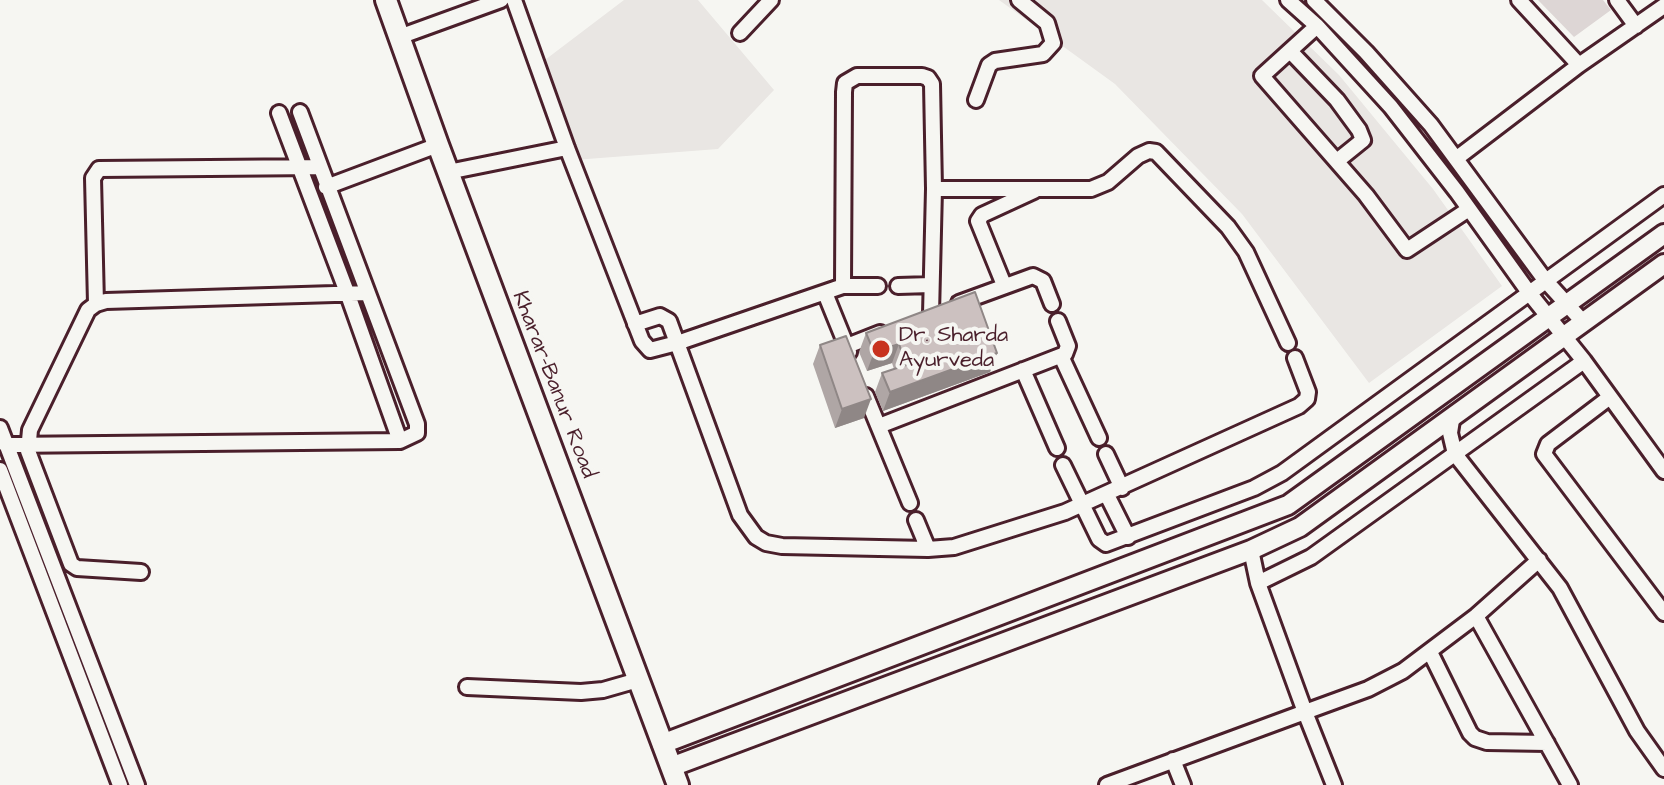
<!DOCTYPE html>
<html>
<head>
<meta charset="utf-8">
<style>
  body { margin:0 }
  canvas { display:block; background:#f6f6f2 }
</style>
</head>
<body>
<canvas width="1664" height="785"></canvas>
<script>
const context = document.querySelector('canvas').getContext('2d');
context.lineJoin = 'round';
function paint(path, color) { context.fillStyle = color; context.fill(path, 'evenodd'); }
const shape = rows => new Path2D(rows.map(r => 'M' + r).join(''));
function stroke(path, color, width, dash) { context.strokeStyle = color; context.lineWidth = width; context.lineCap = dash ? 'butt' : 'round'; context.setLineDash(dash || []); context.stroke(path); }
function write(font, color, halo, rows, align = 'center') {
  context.font = font + ' "Architects Daughter",sans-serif'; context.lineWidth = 8; context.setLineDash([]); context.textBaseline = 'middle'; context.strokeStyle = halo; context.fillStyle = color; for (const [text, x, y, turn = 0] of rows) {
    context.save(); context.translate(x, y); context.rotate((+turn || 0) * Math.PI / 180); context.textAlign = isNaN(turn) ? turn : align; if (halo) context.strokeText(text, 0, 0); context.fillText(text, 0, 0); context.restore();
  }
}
paint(shape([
  [624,0,698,0,774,90,718,149,574,160,537,66],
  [999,0,1262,0,1339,75,1433,189,1502,286,1369,383,1242,214,1115,84]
]), '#e9e6e3');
paint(shape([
  [1538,0,1603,0,1611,10,1574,37]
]), '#ddd6d5');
const minor = shape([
  [514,0,567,148,642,341,650,350,677,343,843,286,844,92,845,83,857,76,922,76,928,78,932,84,934,189,1091,189,1108,182,1138,156,1149,151,1156,152,1228,227,1246,252,1288,343],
  [1314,0,1366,52,1431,125,1545,280,1584,323],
  [1519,0,1579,65],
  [1617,0,1636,26],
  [1317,26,1262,76,1366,195,1407,250,1469,209],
  [740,33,771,0],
  [399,37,501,0],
  [1290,51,1337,100,1359,130,1363,140,1337,161],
  [976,100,989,65,995,61,1043,54,1053,43,1047,23,1019,0],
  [279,113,348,295,400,441],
  [1457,158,1579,65,1664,6],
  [448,172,567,148],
  [326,187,438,145],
  [1004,285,978,221,982,215,1034,191],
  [843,286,878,286],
  [898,286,931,285],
  [825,293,849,352],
  [959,303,1033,276,1043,281,1052,304],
  [96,304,93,178,99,169,319,167],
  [931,314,934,189],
  [635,324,660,316,669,321,740,515,756,537,766,543,782,546,928,549,954,547,1065,512,1299,406,1307,399,1308,392,1295,358],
  [847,346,880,333],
  [1061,356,1099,438],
  [1584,361,1664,471],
  [1023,370,1057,448],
  [866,396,910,503],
  [1610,397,1548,444,1544,454,1664,613],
  [1452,420,1450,433,1455,454,1560,588,1637,731,1664,769],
  [879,426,1065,354,1068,346,1058,321],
  [0,428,137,785],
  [6,445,400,441,417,433,417,424,300,112],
  [1106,454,1122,488],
  [1063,465,1099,539,1106,544,1254,488,1282,473,1664,195],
  [0,470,120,785],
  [1107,495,1128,537],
  [916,520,928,549],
  [1251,550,1258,583,1305,712,1368,689,1403,671,1476,616,1539,560],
  [141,572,77,568,71,564,28,451,30,430,88,310,96,304,106,301,367,293],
  [1258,583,1311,557,1584,361,1530,294,1457,192,1391,107,1317,26,1288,0],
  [1476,616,1570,785],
  [1430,652,1470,733,1475,738,1487,742,1547,743],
  [467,687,581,692,603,690,638,680],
  [1173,760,1183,785],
  [1107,785,1305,712,1334,785]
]);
const major = shape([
  [662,744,1288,505,1664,234],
  [671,767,1251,550,1300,527,1664,264]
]);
const highway = shape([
  [386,0,438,145,678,785]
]);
stroke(minor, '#4a1f2b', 20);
stroke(major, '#4a1f2b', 24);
stroke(highway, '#4a1f2b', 26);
stroke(minor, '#f6f6f2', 14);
stroke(major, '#f6f6f2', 18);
stroke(highway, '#f6f6f2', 20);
paint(shape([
  [866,333,997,353,990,372,883,411,875,392,882,373,894,369,892,363,867,371,859,352],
  [820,345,864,418,835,428,813,364]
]), '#afa6a5');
paint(shape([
  [899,344,892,363,867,371,874,352],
  [997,353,990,372,883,411,890,392],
  [871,399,864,418,835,428,842,409]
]), '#8f8786');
const building = shape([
  [975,292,997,353,890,392,882,373,906,365,899,344,874,352,866,333,975,292],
  [846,336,871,399,842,409,820,345,846,336]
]);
paint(building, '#ccc1c0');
stroke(building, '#8f8786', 2);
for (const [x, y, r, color] of [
  [881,349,10,"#c8321e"]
]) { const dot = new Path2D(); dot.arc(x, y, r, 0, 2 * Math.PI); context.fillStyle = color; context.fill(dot); stroke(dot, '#f6f6f2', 3); }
write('22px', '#4a1f2b', '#f6f6f2', [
  ["Dr. Sharda",899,336],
  ["Ayurveda",899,361]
], 'left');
write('22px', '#4a1f2b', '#f6f6f2', [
  ["Kharar-Banur Road",553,385,69]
]);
</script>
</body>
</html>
